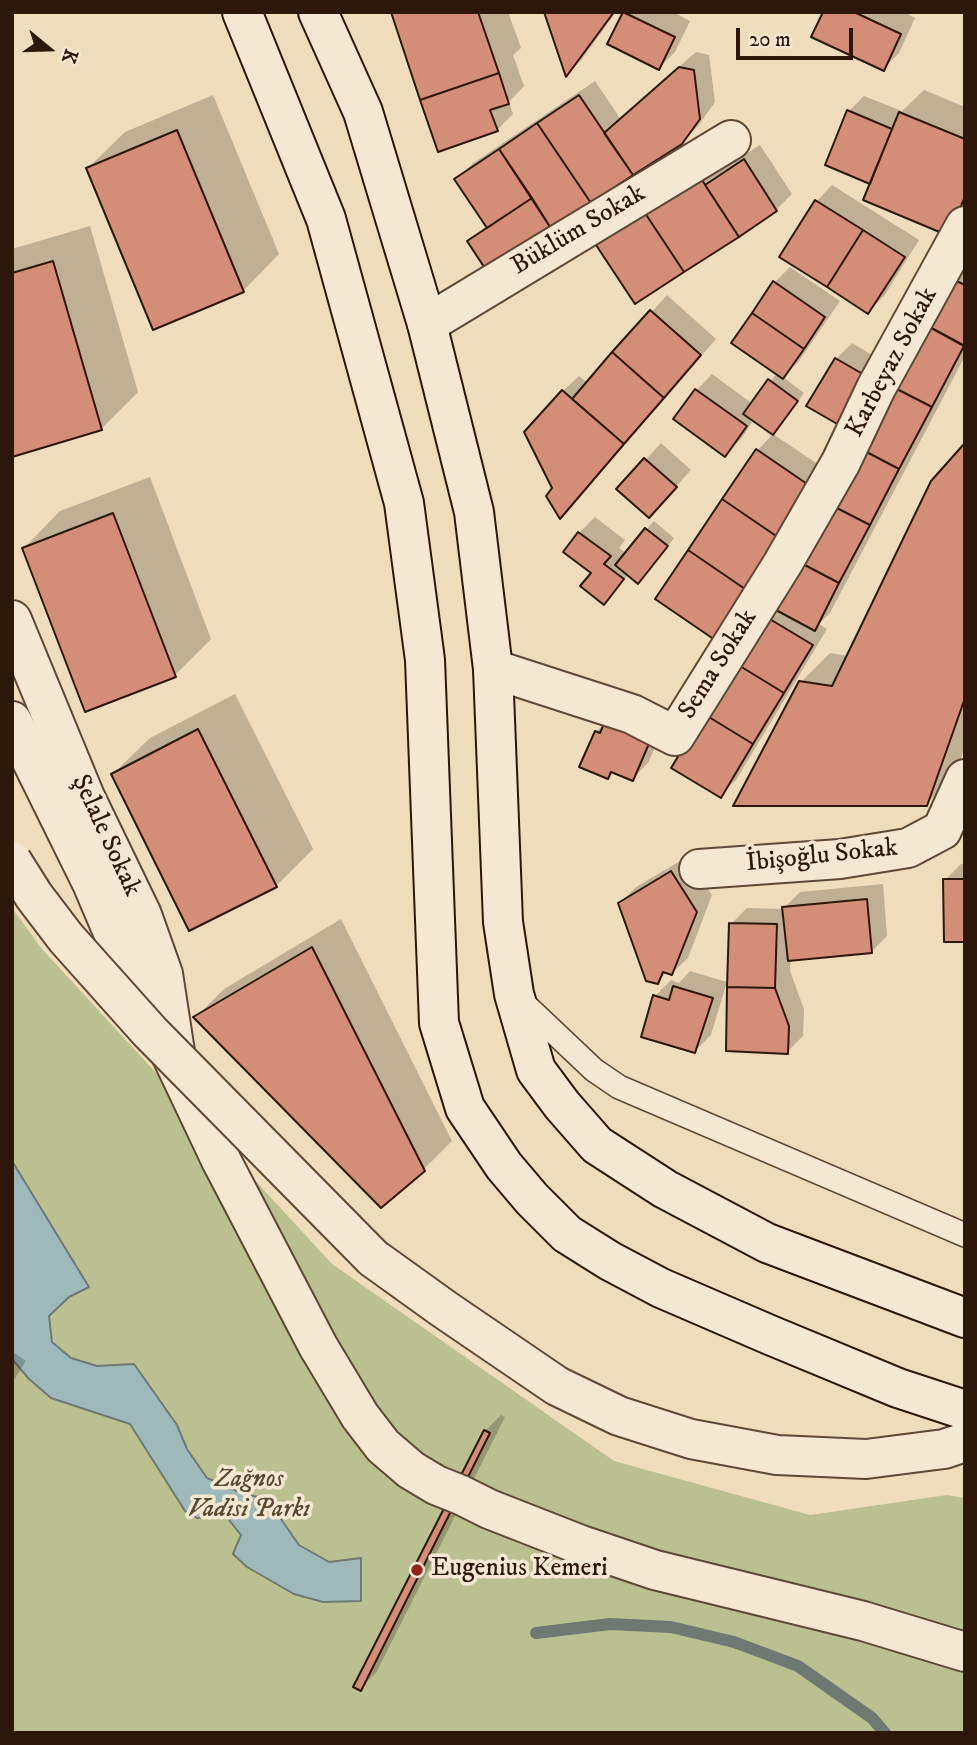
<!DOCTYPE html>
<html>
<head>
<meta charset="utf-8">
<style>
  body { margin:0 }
  #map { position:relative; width:977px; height:1745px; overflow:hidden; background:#efdcba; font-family:"IM FELL DW Pica",serif }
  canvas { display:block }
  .frame { position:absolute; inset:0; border:14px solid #2d1709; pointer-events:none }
  .north { position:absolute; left:14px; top:14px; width:70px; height:70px; -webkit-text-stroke:5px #f5e8d2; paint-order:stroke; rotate:109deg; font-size:19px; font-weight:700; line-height:28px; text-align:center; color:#2d1709 }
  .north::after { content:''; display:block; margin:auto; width:24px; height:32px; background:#2d1709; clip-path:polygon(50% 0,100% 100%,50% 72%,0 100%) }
  .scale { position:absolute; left:736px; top:28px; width:117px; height:32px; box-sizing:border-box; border:4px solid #2d1709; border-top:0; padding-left:9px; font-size:21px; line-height:24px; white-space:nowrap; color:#2d1709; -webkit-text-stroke:5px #f5e8d2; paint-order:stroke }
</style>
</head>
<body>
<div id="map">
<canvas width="977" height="1745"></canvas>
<div class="frame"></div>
<div class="north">K</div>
<div class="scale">20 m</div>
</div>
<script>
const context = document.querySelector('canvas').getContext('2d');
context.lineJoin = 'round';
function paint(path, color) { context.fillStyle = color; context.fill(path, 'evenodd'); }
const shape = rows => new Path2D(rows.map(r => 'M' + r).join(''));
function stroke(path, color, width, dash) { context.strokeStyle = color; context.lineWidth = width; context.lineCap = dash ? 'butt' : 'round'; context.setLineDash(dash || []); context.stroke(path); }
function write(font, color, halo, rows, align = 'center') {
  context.font = font + ' "IM FELL DW Pica",serif'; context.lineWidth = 7; context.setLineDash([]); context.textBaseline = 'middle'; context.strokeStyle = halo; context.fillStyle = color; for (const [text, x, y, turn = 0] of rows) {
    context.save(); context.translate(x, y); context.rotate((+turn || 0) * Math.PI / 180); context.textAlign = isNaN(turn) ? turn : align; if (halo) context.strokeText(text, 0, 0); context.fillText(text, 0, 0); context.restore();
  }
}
paint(shape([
  [12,908,42,949,332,1264,614,1461,810,1515,947,1495,965,1498,965,1733,12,1733]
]), '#bac08f');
const water = shape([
  [12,1161,89,1287,69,1297,49,1316,52,1342,71,1358,97,1366,134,1364,177,1425,187,1449,207,1478,244,1494,267,1499,299,1545,329,1562,361,1558,361,1601,323,1602,294,1594,247,1567,233,1554,241,1535,225,1515,197,1518,185,1511,130,1424,51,1398,29,1379,12,1359,12,1161]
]);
paint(water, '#9db9b9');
stroke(water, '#707873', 2);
paint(shape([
  [393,12,508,12,521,48,513,55,524,86,509,102,513,114,497,130],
  [546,12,616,12,582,59,567,74],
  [625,12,673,12,690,21,675,52,659,68,609,43],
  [825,12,904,12,915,18,899,53,883,69],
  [696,52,709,55,715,102,698,126,681,143,469,242,487,225,456,180,472,164,595,81,620,118],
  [924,90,965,107,965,217,872,183,849,111,864,96,902,111],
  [213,95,279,254,243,291,88,168,125,132],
  [760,145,792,194,776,210,598,245,614,230,717,163,722,170],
  [832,185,919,240,884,296,868,312,781,256,817,201],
  [90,226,138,392,101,429,12,455,12,249],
  [965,263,965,356,830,613,819,624,827,629,736,780,720,795,674,768],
  [790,267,840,301,799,361,783,377,804,393,781,425,773,433,754,419,741,439,725,454,676,418,697,390,712,374,753,404,777,373,774,283],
  [667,295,716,339,561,517,554,488,563,391,579,376,588,383],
  [852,343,882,361,855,407,836,359],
  [773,434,831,473,657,599,758,450],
  [661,443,691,470,664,500,619,489],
  [965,446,965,747,955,775,926,804,801,682,830,653,849,656,933,482],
  [150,477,211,639,175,675,24,548,60,511],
  [595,517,625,540,619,548,626,553,654,521,674,538,645,574,629,574,604,602,579,533],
  [235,694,313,849,276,886,113,774,150,738],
  [623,705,666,723,648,763,632,779,614,771,607,777,596,732],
  [687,857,712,895,688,958,672,973,667,972,657,982,620,903,636,887],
  [961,864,965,864,965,940,945,880],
  [883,884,887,936,872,951,791,959,790,971,804,1009,803,1036,787,1052,731,924,747,908,783,909,800,892],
  [341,919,452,1141,423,1170,196,1017,224,989],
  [690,971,727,982,711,1035,695,1051,655,996,671,980,679,983],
  [12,1351,26,1361,12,1383],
  [501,1415,505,1417,376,1673,360,1688,485,1431]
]), '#0003');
stroke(shape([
  [536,1633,610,1624,671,1627,734,1642,798,1666,872,1718,885,1733]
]), '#707873', 12);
const building = shape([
  [391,12,478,12,499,73,420,100,391,12],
  [544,12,614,12,566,77,544,12],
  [623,12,675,37,659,70,607,44,623,12],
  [823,12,854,12,901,34,884,71,811,37,823,12],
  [679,67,694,70,700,119,682,144,633,175,604,133,679,67],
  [499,73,509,104,490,110,498,131,438,152,420,100,499,73],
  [579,95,633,175,591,203,537,123,579,95],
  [847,110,892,129,870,184,825,165,847,110],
  [899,112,965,139,965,196,949,236,863,200,899,112],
  [537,123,591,203,552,230,499,149,537,123],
  [177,130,244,292,153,330,86,168,177,130],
  [499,149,532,198,487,228,454,179,499,149],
  [744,159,777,211,739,237,705,185,744,159],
  [700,177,739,237,684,272,645,213,700,177],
  [532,198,552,230,488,273,467,241,532,198],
  [815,200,863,230,827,287,779,257,815,200],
  [645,213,684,272,635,304,596,245,645,213],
  [863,230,905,257,868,314,827,287,863,230],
  [53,261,102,430,12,457,12,273,53,261],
  [948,277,965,285,965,346,924,324,948,277],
  [773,281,825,317,804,349,752,313,773,281],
  [650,310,701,355,664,398,612,352,650,310],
  [752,313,804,349,783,379,731,343,752,313],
  [924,324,964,346,932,407,891,386,924,324],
  [612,352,664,398,624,444,572,399,612,352],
  [835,358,868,377,839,425,806,406,835,358],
  [768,379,798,401,773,435,743,414,768,379],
  [891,386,932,407,899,469,859,448,891,386],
  [695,389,747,426,725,457,673,419,695,389],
  [562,390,624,444,560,519,546,496,552,488,524,432,562,390],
  [964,444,965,698,927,806,733,806,799,681,832,686,931,481,964,444],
  [859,448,899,469,870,525,829,504,859,448],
  [756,449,816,490,782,540,722,499,756,449],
  [644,458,677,487,649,518,616,489,644,458],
  [722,499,782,540,748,591,688,550,722,499],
  [829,504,870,525,839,583,799,562,829,504],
  [113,513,176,677,85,712,22,548,113,513],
  [645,528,668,546,638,584,615,565,645,528],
  [578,532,611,556,604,564,624,579,604,605,580,586,591,573,563,552,578,532],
  [688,550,748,591,715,640,655,599,688,550],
  [799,562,839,583,815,631,774,609,799,562],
  [763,615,813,645,784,693,735,663,763,615],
  [735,663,784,693,753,744,704,714,735,663],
  [704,714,753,744,721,798,671,768,704,714],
  [606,719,651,739,633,781,611,772,608,779,579,767,595,731,600,733,606,719],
  [198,729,277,887,189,931,111,774,198,729],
  [671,871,697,912,672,975,663,972,658,984,646,981,618,903,671,871],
  [943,879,965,879,965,942,944,942,943,879],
  [867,899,872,953,788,961,782,907,867,899],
  [729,923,777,924,775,988,727,987,729,923],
  [312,947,425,1171,381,1208,193,1017,312,947],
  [673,986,713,998,695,1053,641,1037,653,995,669,1000,673,986],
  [727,987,775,988,789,1026,788,1054,726,1051,727,987],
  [484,1430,490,1433,361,1691,353,1687,484,1430]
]);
paint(building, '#d48e78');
stroke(building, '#2d1709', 2);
const service = shape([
  [520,1000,594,1070,619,1087,965,1235]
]);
const minor = shape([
  [427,324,731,140],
  [12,620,85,797,142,915,163,974,175,1052],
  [493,669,632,714,675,736,783,563,841,462,876,388,965,226],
  [699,869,840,859,908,848,942,830,965,779],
  [221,1160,318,1346,360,1416,383,1446,411,1470,436,1485,461,1495,489,1509,581,1545,655,1570,863,1621,965,1652]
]);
const tertiary = shape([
  [12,721,92,883,112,930,221,1160],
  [373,1258,444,1309,557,1386,619,1416,691,1439,777,1455,866,1459,944,1449,965,1442]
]);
const secondary = shape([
  [242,12,326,219,404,503,425,660,439,1023,465,1108,504,1166,532,1199,567,1234,610,1261,661,1288,770,1335,898,1388,965,1410],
  [318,12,363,112,427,324,474,512,493,669,503,922,514,994,536,1070,562,1105,597,1145,665,1189,767,1243,965,1318]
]);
stroke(service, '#5e4835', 26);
stroke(minor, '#5e4835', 42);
stroke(tertiary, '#5e4835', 42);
stroke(secondary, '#2d1709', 42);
stroke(service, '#f5e8d2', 23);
stroke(minor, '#f5e8d2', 38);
stroke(tertiary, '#f5e8d2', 38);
stroke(secondary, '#f5e8d2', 38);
const tertiaryBridge = shape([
  [12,861,34,896,66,938,150,1032,373,1258]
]);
stroke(tertiaryBridge, '#5e4835', 42, []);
stroke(tertiaryBridge, '#f5e8d2', 38);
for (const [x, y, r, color] of [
  [417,1570,7,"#8f2418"]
]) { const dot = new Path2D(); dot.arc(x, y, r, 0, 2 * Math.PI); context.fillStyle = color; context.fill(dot); stroke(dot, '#f5e8d2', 2.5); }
write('26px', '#2d1709', '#f5e8d2', [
  ["Büklüm Sokak",579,231,-31],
  ["Karbeyaz Sokak",893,363,-62],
  ["Sema Sokak",719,665,-58],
  ["Şelale Sokak",105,836,65],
  ["İbişoğlu Sokak",822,857,-6]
]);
write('italic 26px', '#574a31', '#f5e8d2', [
  ["Zağnos",249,1481],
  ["Vadisi Parkı",249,1511]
]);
write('26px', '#2d1709', '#f5e8d2', [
  ["Eugenius Kemeri",431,1570]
], 'left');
</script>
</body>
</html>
